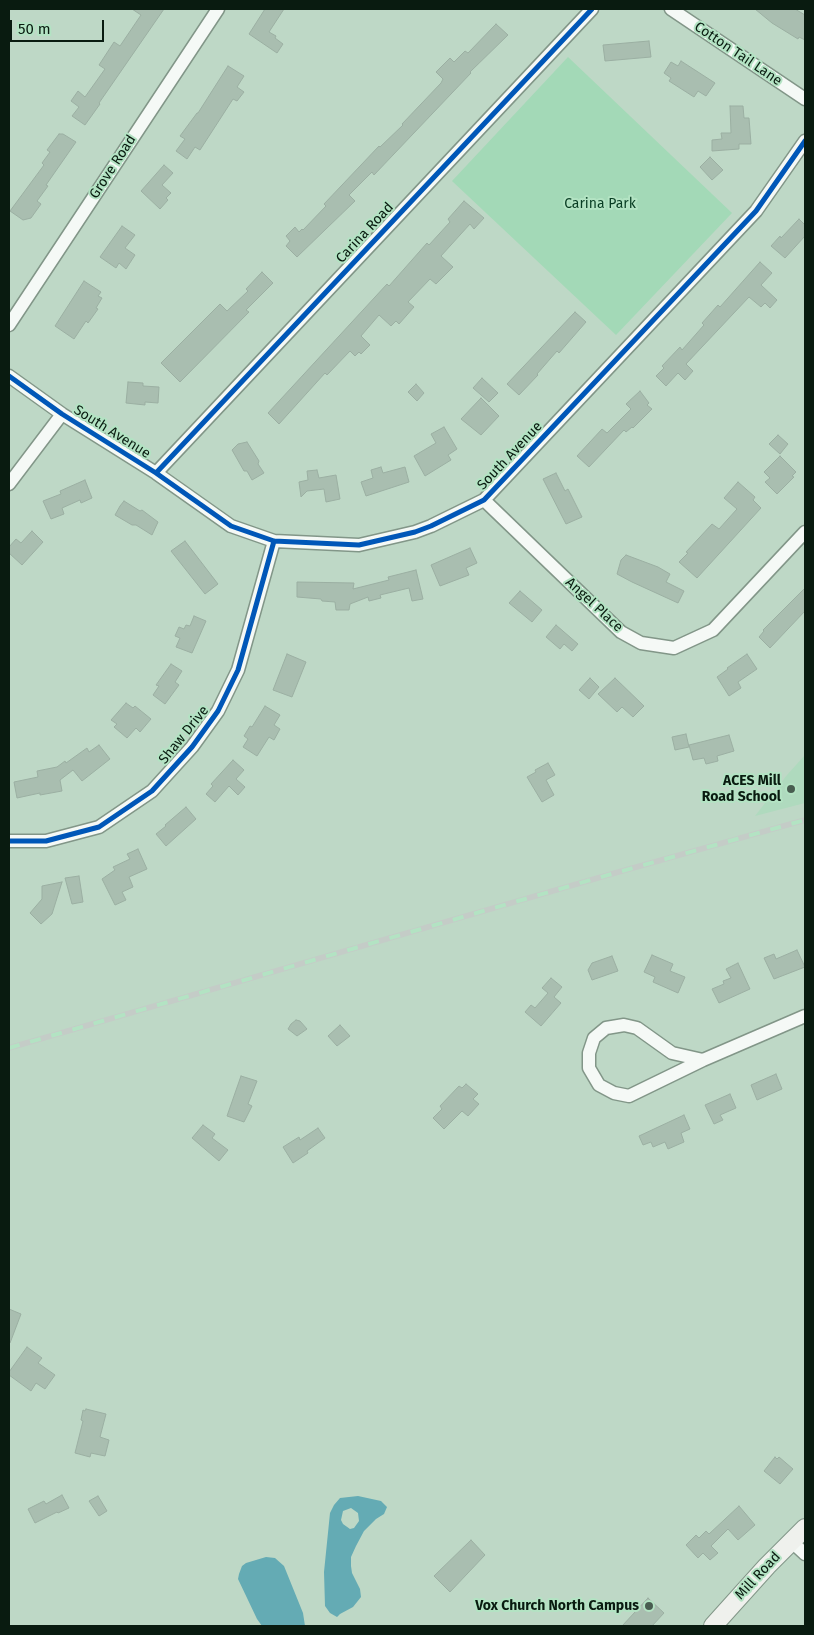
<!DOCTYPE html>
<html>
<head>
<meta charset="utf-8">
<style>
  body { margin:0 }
  #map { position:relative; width:814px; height:1635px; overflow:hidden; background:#bed8c6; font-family:"Fira Sans",sans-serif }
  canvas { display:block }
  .frame { position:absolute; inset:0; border:10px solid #091b10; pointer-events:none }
  .scale { position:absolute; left:10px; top:20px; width:94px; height:22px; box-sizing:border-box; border:2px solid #091b10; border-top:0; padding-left:6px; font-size:15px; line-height:18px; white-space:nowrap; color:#091b10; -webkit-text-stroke:4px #b3e3c3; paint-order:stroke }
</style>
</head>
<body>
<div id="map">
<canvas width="814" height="1635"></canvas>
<div class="frame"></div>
<div class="scale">50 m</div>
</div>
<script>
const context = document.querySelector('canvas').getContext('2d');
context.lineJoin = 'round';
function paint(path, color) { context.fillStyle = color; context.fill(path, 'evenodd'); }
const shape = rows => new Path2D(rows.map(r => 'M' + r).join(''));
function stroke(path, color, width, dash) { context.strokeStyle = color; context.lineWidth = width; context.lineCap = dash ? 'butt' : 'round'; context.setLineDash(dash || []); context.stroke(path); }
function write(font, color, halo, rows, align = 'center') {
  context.font = font + ' "Fira Sans",sans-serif'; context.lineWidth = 4; context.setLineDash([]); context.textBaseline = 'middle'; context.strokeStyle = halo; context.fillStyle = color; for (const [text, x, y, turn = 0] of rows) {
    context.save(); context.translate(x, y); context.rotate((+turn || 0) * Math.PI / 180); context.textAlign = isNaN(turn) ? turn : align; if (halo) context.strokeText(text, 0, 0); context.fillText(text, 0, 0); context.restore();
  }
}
paint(shape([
  [805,755,805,803,755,816,787,775]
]), '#afdabe');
paint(shape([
  [568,57,732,213,616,335,452,181]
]), '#a3d9b7');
paint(shape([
  [358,1496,381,1501,387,1507,384,1514,376,1519,364,1531,356,1546,351,1557,351,1566,352,1573,360,1589,361,1597,353,1607,340,1614,337,1617,330,1613,325,1606,324,1572,330,1513,334,1505,340,1498],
  [351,1508,358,1513,359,1521,354,1528,350,1529,343,1524,341,1520,343,1511],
  [266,1557,275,1558,284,1566,303,1613,305,1626,262,1626,257,1619,238,1579,239,1574,242,1566,246,1563]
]), '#64abb4');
const building = shape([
  [132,9,164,9,99,103,100,104,85,125,72,116,79,107,71,101,78,91,85,97,105,69,99,65,114,42,120,46,141,15,132,9],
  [265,9,284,9,269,32,276,36,275,38,283,44,277,53,249,34,265,9],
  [755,9,795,9,805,15,805,40,799,37,798,39,772,23,755,9],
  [496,24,508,35,470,72,471,73,374,175,372,172,349,195,355,201,297,257,286,246,290,241,286,236,295,227,299,232,302,229,303,230,326,206,324,204,379,146,380,147,403,125,402,124,441,83,443,79,436,72,450,58,454,62,465,51,468,53,496,24],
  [649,41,651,57,605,61,603,45,649,41],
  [681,61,715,83,706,96,698,91,694,97,669,81,671,78,664,73,671,62,678,66,681,61],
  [228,66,244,76,237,87,244,92,237,101,233,99,200,150,195,147,187,159,176,151,185,139,180,136,197,113,198,113,228,66],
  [730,106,743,106,744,118,749,118,751,144,739,144,739,149,712,151,712,140,722,139,721,133,731,133,730,106],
  [59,134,63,134,76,142,46,185,48,186,37,201,41,204,31,218,23,220,10,211,44,165,42,163,50,152,47,150,59,134],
  [710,157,723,170,712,180,700,167,710,157],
  [164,165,173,173,162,185,171,193,166,198,168,200,160,209,141,191,164,165],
  [464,201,484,218,474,229,470,224,441,256,453,267,436,284,430,279,408,302,414,307,399,324,396,321,391,326,379,315,361,336,370,345,361,354,359,352,355,356,350,351,327,375,325,373,279,424,268,413,387,284,389,286,427,243,429,245,450,222,448,219,464,201],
  [799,219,805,225,805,236,785,258,771,246,780,236,781,238,799,219],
  [122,226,135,235,125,248,135,255,126,269,119,263,116,268,100,257,122,226],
  [760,262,772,273,761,285,777,300,770,308,765,303,761,307,749,297,686,364,693,371,685,380,678,373,666,386,656,376,664,368,662,366,680,347,682,350,704,325,702,323,718,305,720,307,760,262],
  [262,272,273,283,246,310,249,312,180,382,161,363,220,304,227,311,248,291,246,289,262,272],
  [84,281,101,292,98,296,102,298,96,308,98,309,88,323,86,321,74,339,55,326,84,281],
  [575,312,586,322,559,353,557,351,537,374,538,375,519,395,507,384,575,312],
  [482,378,498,393,489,402,473,388,482,378],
  [128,382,143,383,143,386,159,387,158,403,145,402,145,405,126,403,128,382],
  [416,384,424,393,417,401,408,392,416,384],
  [640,391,649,403,647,405,652,409,633,428,632,427,626,432,624,430,589,467,577,456,602,429,607,433,631,409,626,404,640,391],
  [481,398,499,416,481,435,461,419,481,398],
  [444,427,457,449,448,455,451,460,425,476,414,456,436,443,431,434,444,427],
  [778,435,788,444,780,454,769,444,778,435],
  [247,442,259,461,258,464,264,473,252,480,247,471,244,471,232,450,238,444,247,442],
  [780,456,796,472,792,476,794,477,777,494,765,482,770,478,764,472,780,456],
  [381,467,383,473,405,467,409,482,366,496,361,482,373,478,371,470,381,467],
  [317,470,319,478,336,475,340,499,326,502,324,489,307,491,301,497,299,482,308,480,307,471,317,470],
  [556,473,565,491,568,489,582,517,566,524,543,479,556,473],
  [85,480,92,498,81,503,80,500,62,508,64,514,51,519,43,501,61,494,60,491,85,480],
  [738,482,755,497,753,500,761,508,697,578,679,562,688,553,686,552,712,524,719,529,737,509,724,498,738,482],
  [124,501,140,511,142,510,158,522,152,535,136,525,132,525,115,515,120,506,124,501],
  [32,531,43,542,22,565,9,553,9,547,16,539,21,543,32,531],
  [185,541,218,584,205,594,171,551,185,541],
  [470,548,477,563,466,568,469,575,440,586,431,565,470,548],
  [626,555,658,567,670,574,666,582,684,591,678,603,632,582,617,574,621,560,626,555],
  [416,570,423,599,412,601,409,588,380,595,381,598,369,601,368,597,350,604,349,610,336,610,335,602,322,601,321,599,297,597,297,582,354,583,353,589,389,580,388,577,416,570],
  [805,588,805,611,770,648,759,637,764,631,763,630,805,588],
  [520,591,542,610,532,622,509,603,520,591],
  [194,616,206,621,192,653,176,647,180,638,175,636,179,627,184,629,186,625,190,626,194,616],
  [556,625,578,644,572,651,564,644,560,649,546,637,556,625],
  [287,654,306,662,292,697,273,690,287,654],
  [747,654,757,669,738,682,741,688,729,696,717,677,728,669,727,668,747,654],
  [171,664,182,671,175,682,179,685,165,704,153,695,159,686,156,685,171,664],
  [590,678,599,687,589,699,579,690,590,678],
  [615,678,644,706,633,717,622,707,617,712,598,694,615,678],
  [126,703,133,708,135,706,151,719,140,732,136,728,127,738,114,727,117,724,111,720,126,703],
  [265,706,280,715,274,725,280,729,274,740,269,737,257,756,243,747,248,739,244,736,250,726,252,727,265,706],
  [686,734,689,747,675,750,672,737,686,734],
  [729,735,734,751,717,756,718,761,706,764,704,758,693,760,689,745,729,735],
  [99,745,110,759,82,781,73,770,60,780,62,791,40,795,40,793,17,798,14,782,38,777,37,771,57,767,65,761,66,763,87,748,89,752,99,745],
  [233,760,244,770,236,779,245,787,238,795,229,786,215,802,206,794,213,786,211,784,233,760],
  [548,763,555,775,546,780,554,795,542,802,527,777,536,772,535,770,548,763],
  [186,807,196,819,166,846,156,834,166,826,165,825,186,807],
  [138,849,147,869,129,877,133,887,122,892,126,900,115,905,102,879,115,870,113,867,130,859,127,854,138,849],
  [79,876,83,902,72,904,65,878,79,876],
  [62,882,52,914,41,924,30,913,42,899,42,886,62,882],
  [797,950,805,967,774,979,764,958,774,954,776,959,797,950],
  [652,955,673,964,670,971,685,977,678,993,653,982,655,977,644,972,652,955],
  [612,956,618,971,592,980,588,970,592,963,612,956],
  [738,963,750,989,719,1003,712,989,724,984,723,981,731,978,726,969,738,963],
  [551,978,562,987,554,997,561,1003,541,1026,525,1012,531,1005,535,1008,548,993,542,988,551,978],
  [296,1020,300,1021,307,1029,297,1036,288,1029,291,1024,296,1020],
  [340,1025,350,1036,337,1046,328,1036,340,1025],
  [776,1074,782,1089,757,1100,751,1085,776,1074],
  [241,1076,257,1081,248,1104,252,1106,244,1122,227,1116,241,1076],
  [466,1084,478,1094,473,1099,479,1104,468,1116,462,1111,444,1129,433,1118,442,1109,440,1106,459,1086,462,1088,466,1084],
  [730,1094,736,1108,720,1115,723,1120,714,1124,705,1105,730,1094],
  [684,1115,690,1129,681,1133,684,1142,668,1149,665,1142,653,1147,651,1142,643,1145,639,1136,684,1115],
  [203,1125,215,1134,212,1138,228,1150,219,1161,192,1138,203,1125],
  [318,1128,325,1138,307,1151,308,1153,293,1163,283,1147,299,1137,300,1140,318,1128],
  [9,1309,21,1314,10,1343,9,1343,9,1309],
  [27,1347,42,1358,38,1363,55,1375,45,1389,36,1383,31,1391,9,1375,9,1372,27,1347],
  [86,1409,106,1414,100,1437,109,1440,105,1456,91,1453,90,1457,75,1453,83,1421,81,1420,83,1410,85,1411,86,1409],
  [775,1457,777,1459,779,1457,793,1469,780,1484,764,1471,775,1457],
  [62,1495,69,1508,58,1513,57,1512,35,1523,28,1509,44,1501,46,1504,62,1495],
  [98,1496,107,1511,99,1516,89,1501,98,1496],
  [739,1506,755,1525,738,1540,728,1529,711,1546,718,1553,710,1560,703,1553,698,1558,686,1545,696,1535,699,1538,706,1531,709,1534,739,1506],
  [471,1540,485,1555,450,1592,434,1576,471,1540],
  [648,1598,664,1613,652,1626,622,1626,648,1598]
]);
paint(building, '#a9beb0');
stroke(building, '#9bafa2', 1);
const street = shape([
  [671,9,805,99],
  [9,325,218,9],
  [9,376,62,414,156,473,231,526,274,541,359,545,415,532,431,526,484,500,756,211,805,141],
  [156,473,592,9],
  [9,484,62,414],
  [484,500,621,632,641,643,674,648,713,630,805,532],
  [9,841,46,841,99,827,152,791,192,747,218,711,238,670,274,541],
  [703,1060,672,1053,637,1028,624,1025,606,1028,594,1038,589,1053,589,1068,599,1085,614,1093,629,1096,703,1060,805,1016],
  [791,1541,805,1554]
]);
const secondary = shape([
  [713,1626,767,1566,805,1528]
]);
stroke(street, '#829688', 15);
stroke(secondary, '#829688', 20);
stroke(street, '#f5f9f6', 12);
stroke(secondary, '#eff1ed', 18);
const rail = shape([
  [9,1048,615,873,805,820]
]);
stroke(rail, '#c4ccc7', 5.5);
stroke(rail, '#b3e3c3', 4, [11]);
stroke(shape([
  [9,376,62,414,156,473,231,526,274,541,359,545,415,532,431,526,484,500,756,211,805,141],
  [156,473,592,9],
  [9,841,46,841,99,827,152,791,192,747,218,711,238,670,274,541]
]), '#0057b8', 5);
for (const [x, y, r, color] of [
  [791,789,5,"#485d50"],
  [649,1606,5,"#485d50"]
]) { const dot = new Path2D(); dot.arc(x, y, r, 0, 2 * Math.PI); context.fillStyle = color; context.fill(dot); stroke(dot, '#b3e3c3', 2); }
write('14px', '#091b10', '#b3e3c3', [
  ["Cotton Tail Lane",738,54,34],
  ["Grove Road",113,167,-57],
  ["Carina Road",365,233,-47],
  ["South Avenue",112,432,32],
  ["South Avenue",510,456,-47],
  ["Angel Place",594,605,43],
  ["Shaw Drive",184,735,-51],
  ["Mill Road",758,1576,-47]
]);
write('14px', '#083d23', '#b3e3c3', [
  ["Carina Park",600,204]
]);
write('bold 14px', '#091b10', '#b3e3c3', [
  ["ACES Mill",781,781],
  ["Road School",781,797],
  ["Vox Church North Campus",639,1606]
], 'right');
</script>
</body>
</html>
